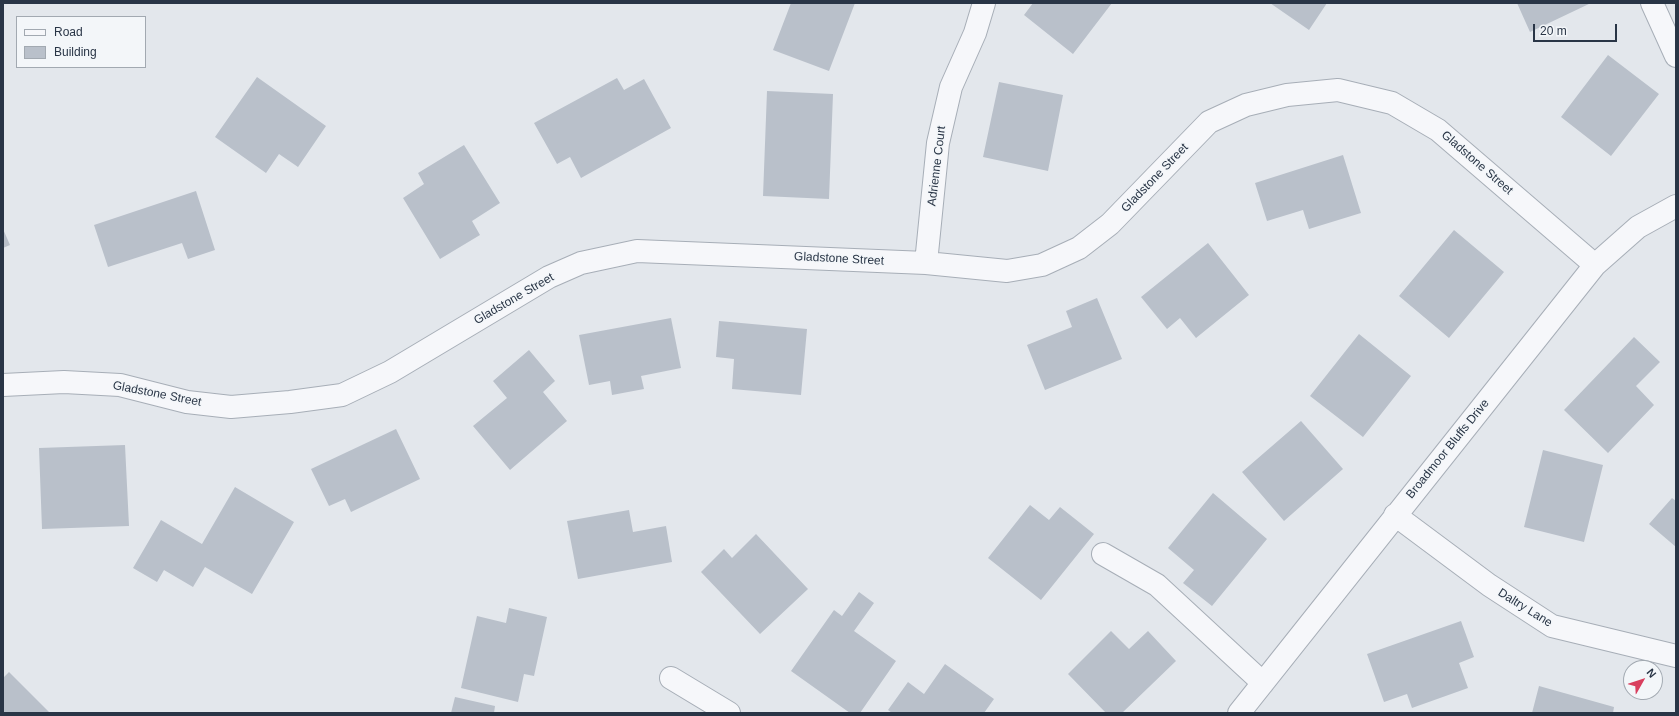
<!DOCTYPE html>
<html>
<head>
<meta charset="utf-8">
<style>
  body { margin:0 }
  #map { position:relative; width:1679px; height:716px; overflow:hidden; background:#e3e7ec; font-family:Arial,sans-serif }
  canvas { display:block }
  .frame { position:absolute; inset:0; border:4px solid #293546; pointer-events:none }
  .legend { position:absolute; left:16px; top:16px; width:130px; height:52px; box-sizing:border-box; background:#f3f6f9; border:1px solid #a2a9b1; margin:0; padding:5px 7px; list-style:none; font-size:12px; color:#293546 }
  .legend li { display:flex; align-items:center; gap:8px; height:20px }
  .legend b { width:20px; border:1px solid #a2a9b1 }
  .north { position:absolute; left:1623px; top:660px; width:40px; height:40px; box-sizing:border-box; background:#f3f6f9; border:1px solid #a2a9b1; border-radius:50%; rotate:51deg; font-size:11px; font-weight:700; line-height:16px; text-align:center; color:#293546 }
  .north::after { content:''; display:block; margin:auto; width:14px; height:18px; background:#d93f5e; clip-path:polygon(50% 0,100% 100%,50% 72%,0 100%) }
  .scale { position:absolute; left:1533px; top:24px; width:84px; height:18px; box-sizing:border-box; border:2px solid #293546; border-top:0; padding-left:5px; font-size:12px; line-height:14px; white-space:nowrap; color:#293546; -webkit-text-stroke:3px #f3f6f9; paint-order:stroke }
</style>
</head>
<body>
<div id="map">
<canvas width="1679" height="716"></canvas>
<div class="frame"></div>
<ul class="legend">
<li><b style="height:5px;background:#f6f7fa"></b>Road</li>
<li><b style="height:11px;background:#b9c0ca"></b>Building</li>
</ul>
<div class="north">N</div>
<div class="scale">20 m</div>
</div>
<script>
const context = document.querySelector('canvas').getContext('2d');
context.lineJoin = 'round';
function paint(path, color) { context.fillStyle = color; context.fill(path, 'evenodd'); }
const shape = rows => new Path2D(rows.map(r => 'M' + r).join(''));
function stroke(path, color, width, dash) { context.strokeStyle = color; context.lineWidth = width; context.lineCap = dash ? 'butt' : 'round'; context.setLineDash(dash || []); context.stroke(path); }
function write(font, color, halo, rows, align = 'center') {
  context.font = font + ' Arial,sans-serif'; context.lineWidth = 3; context.setLineDash([]); context.textBaseline = 'middle'; context.strokeStyle = halo; context.fillStyle = color; for (const [text, x, y, turn = 0] of rows) {
    context.save(); context.translate(x, y); context.rotate((+turn || 0) * Math.PI / 180); context.textAlign = isNaN(turn) ? turn : align; if (halo) context.strokeText(text, 0, 0); context.fillText(text, 0, 0); context.restore();
  }
}
paint(shape([
  [791,3,855,3,829,71,773,50],
  [1033,3,1112,3,1073,54,1024,15],
  [1270,3,1327,3,1309,30],
  [1517,3,1591,3,1530,32],
  [1608,55,1659,94,1611,156,1561,117],
  [257,77,326,126,298,167,279,154,266,173,215,137],
  [617,78,624,90,644,79,671,128,581,178,570,157,557,164,534,123],
  [999,82,1063,95,1048,171,983,157],
  [767,91,833,94,829,199,763,196],
  [464,145,500,203,472,221,480,235,440,259,403,198,424,184,418,173],
  [1343,155,1361,213,1309,229,1303,210,1267,221,1255,183],
  [196,191,215,250,188,259,182,243,108,267,94,225],
  [3,229,10,245,3,248],
  [1454,230,1504,272,1449,338,1399,296],
  [1208,243,1249,295,1196,338,1180,318,1167,329,1141,297],
  [1097,298,1122,359,1045,390,1027,345,1072,327,1066,311],
  [671,318,681,368,641,376,644,389,612,395,610,381,589,385,579,335],
  [719,321,807,329,801,395,732,389,734,359,716,357],
  [1359,334,1411,376,1363,437,1310,396],
  [1634,337,1660,362,1636,386,1654,405,1608,453,1564,410],
  [529,350,555,381,543,392,567,421,510,470,473,426,507,398,493,381],
  [1301,421,1343,469,1284,521,1242,472],
  [396,429,420,479,351,512,345,499,329,506,311,469],
  [125,445,129,526,42,529,39,448],
  [1543,450,1603,465,1584,542,1524,527],
  [235,487,294,522,252,594,205,567,193,587,164,570,157,582,133,568,161,520,202,544],
  [1213,493,1267,539,1212,606,1183,583,1194,570,1168,548],
  [1672,498,1676,501,1676,547,1649,524],
  [1030,505,1049,520,1060,507,1094,534,1041,600,988,558],
  [629,510,633,532,666,526,672,562,578,579,567,521],
  [756,534,808,589,760,634,701,572,724,549,732,558],
  [859,592,874,603,854,631,896,661,860,713,850,713,791,671,834,610,842,616],
  [509,608,547,617,534,676,524,674,518,702,461,688,477,616,506,623],
  [1461,621,1474,657,1459,663,1468,688,1412,708,1407,694,1384,702,1367,654],
  [1111,631,1129,649,1148,631,1176,661,1122,713,1106,713,1068,674],
  [945,664,994,699,984,713,892,713,888,710,908,682,924,694],
  [9,672,50,713,3,713,3,678],
  [1539,686,1614,707,1613,713,1532,713],
  [455,697,495,706,494,713,451,713]
]), '#b9c0ca');
const minor = shape([
  [1652,3,1676,56],
  [926,263,938,143,951,87,975,33,984,3],
  [3,385,64,382,120,385,187,402,231,407,290,402,342,395,390,372,549,277,581,263,637,251,926,263,1007,271,1042,265,1079,248,1110,224,1209,122,1246,105,1287,95,1338,90,1392,103,1438,130,1595,265],
  [1395,515,1489,585,1552,626,1676,656],
  [1103,554,1157,585,1263,683],
  [671,678,729,713],
  [1239,713,1595,265,1638,227,1676,206]
]);
stroke(minor, '#a7aeb7', 24);
stroke(minor, '#f6f7fa', 22);
write('12px', '#293546', '#f3f6f9', [
  ["Gladstone Street",1477,163,41],
  ["Adrienne Court",937,166,-83],
  ["Gladstone Street",1155,178,-46],
  ["Gladstone Street",839,259,3],
  ["Gladstone Street",514,299,-30],
  ["Gladstone Street",157,394,11],
  ["Broadmoor Bluffs Drive",1448,449,-51],
  ["Daltry Lane",1525,608,32]
]);
</script>
</body>
</html>
